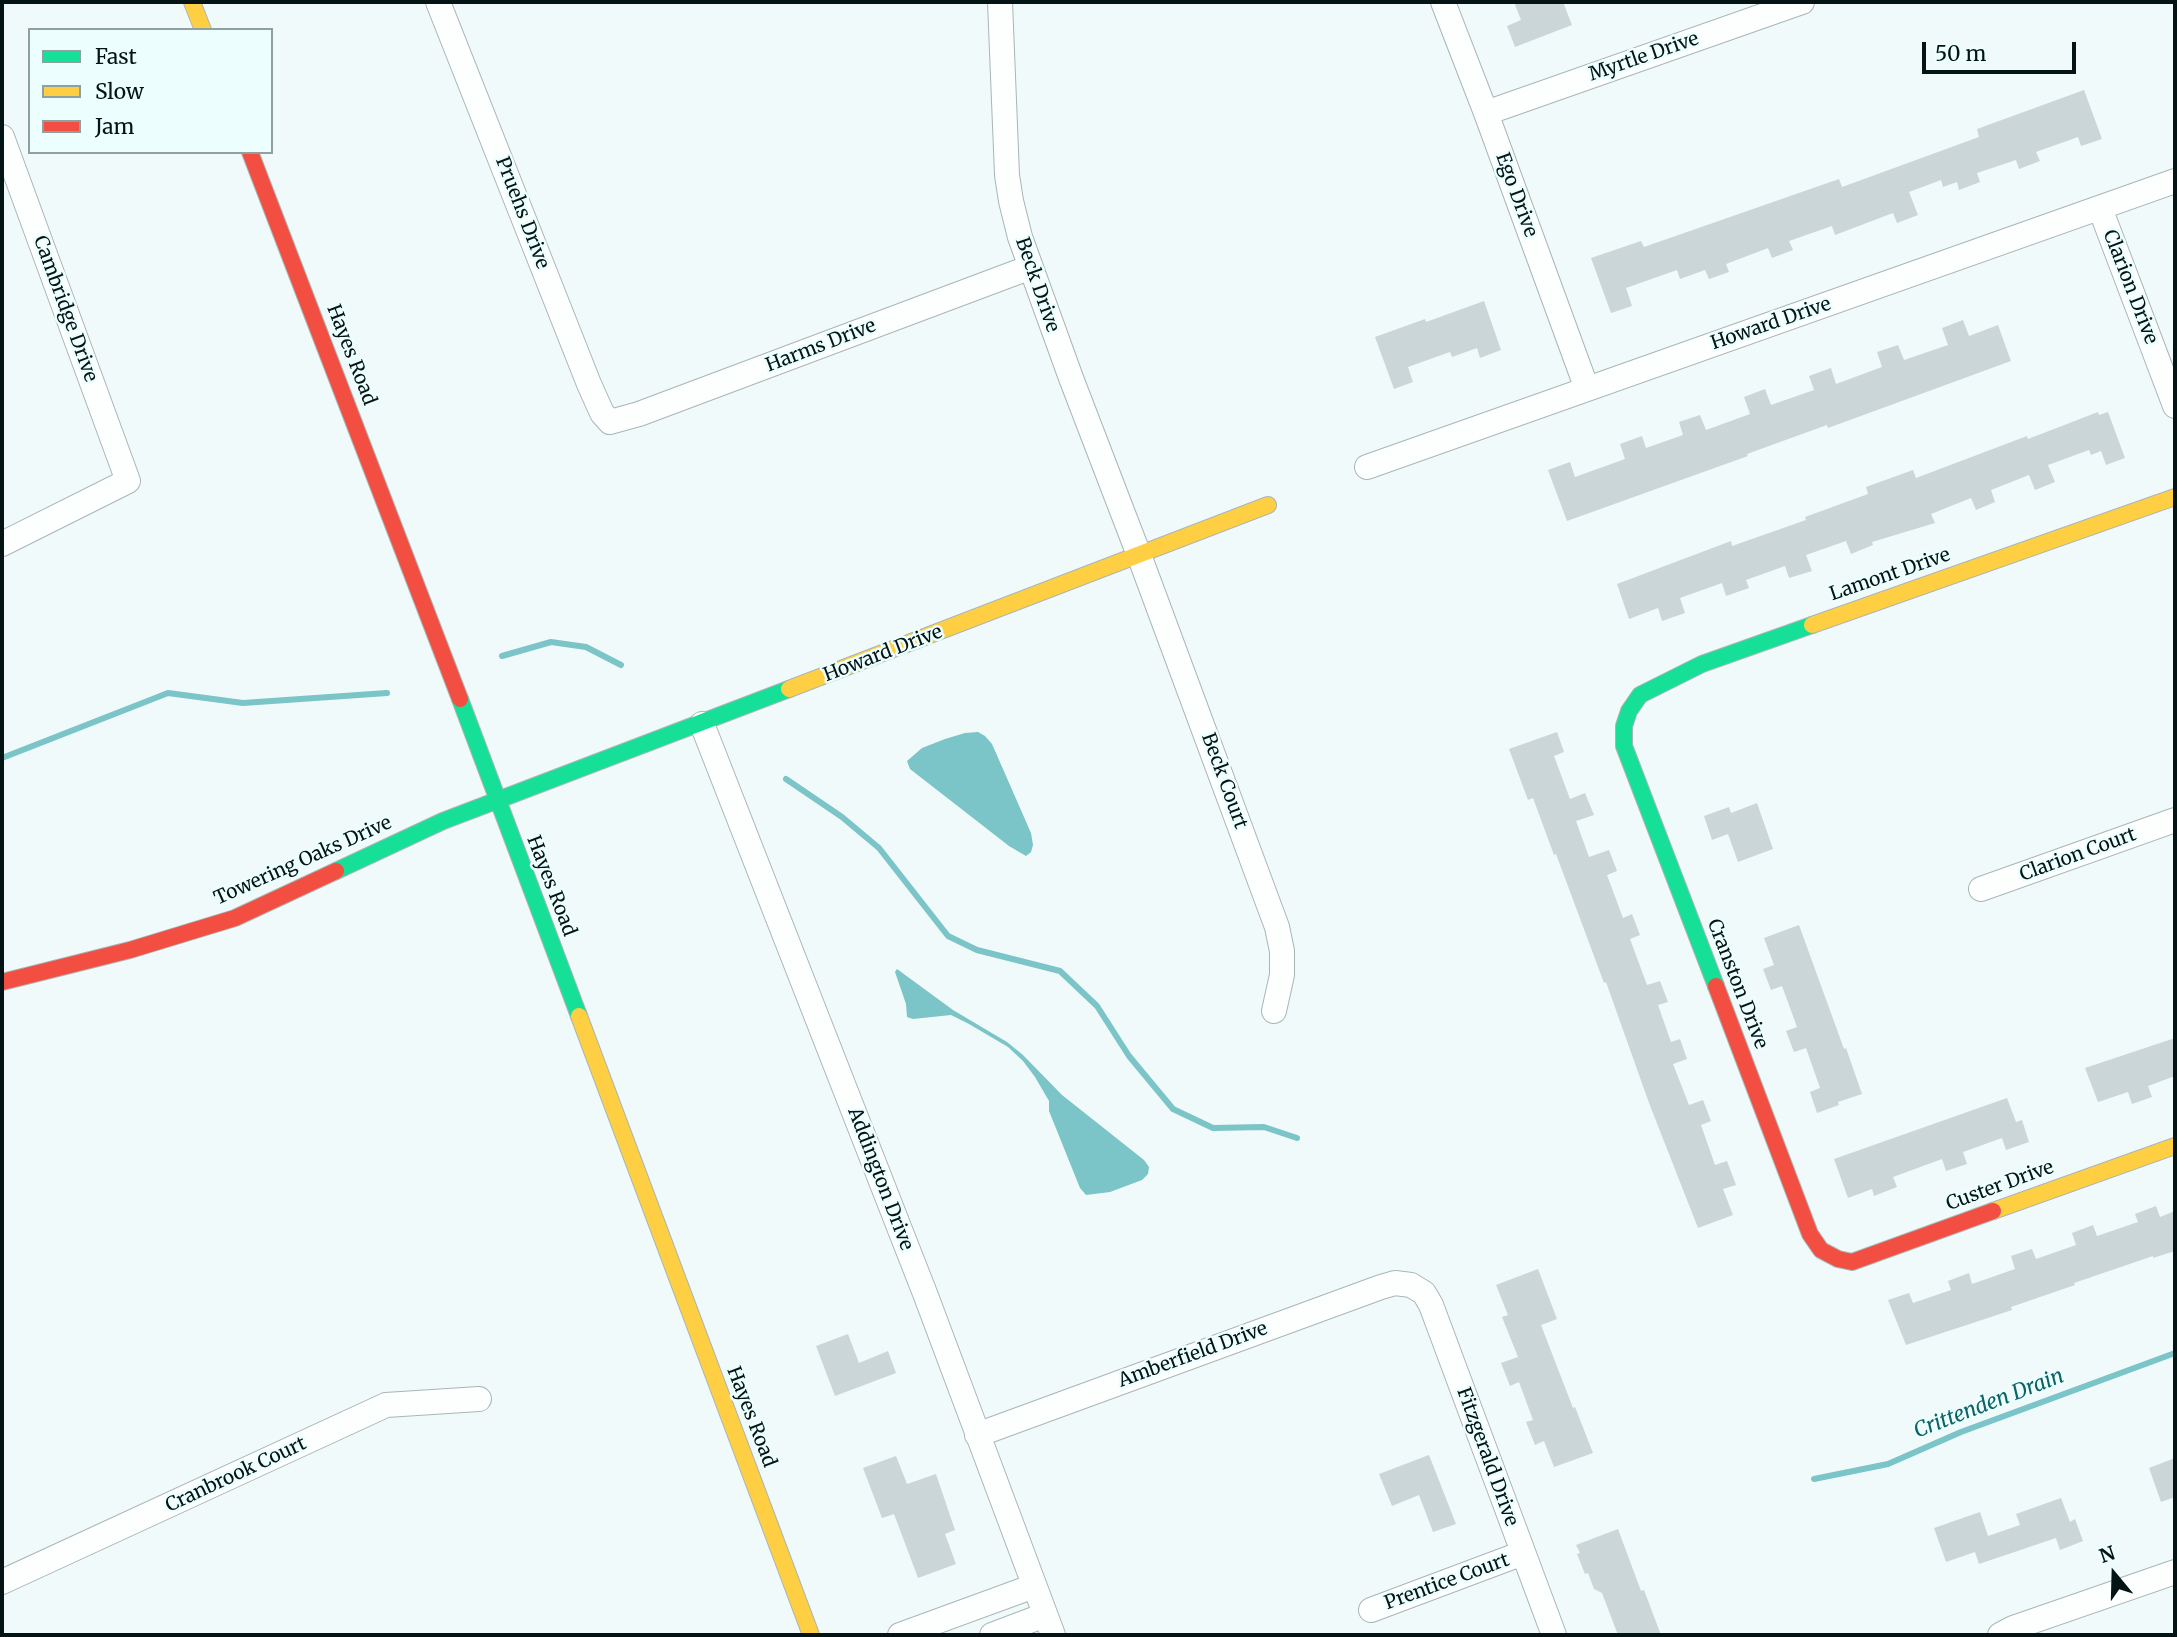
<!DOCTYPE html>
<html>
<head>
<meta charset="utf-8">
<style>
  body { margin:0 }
  #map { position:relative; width:2177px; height:1637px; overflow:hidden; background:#f0fafa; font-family:Merriweather,serif }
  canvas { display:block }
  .frame { position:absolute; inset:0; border:4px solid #041415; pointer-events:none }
  .legend { position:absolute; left:28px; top:28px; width:245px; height:126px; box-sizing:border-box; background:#ecfefe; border:2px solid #8fa0a1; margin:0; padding:9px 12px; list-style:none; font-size:21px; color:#041415 }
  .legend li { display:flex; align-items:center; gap:14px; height:35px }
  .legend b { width:35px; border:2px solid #8fa0a1 }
  .north { position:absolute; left:2079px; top:1539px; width:70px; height:70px; -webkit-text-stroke:5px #ecfefe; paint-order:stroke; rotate:341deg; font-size:19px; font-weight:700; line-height:28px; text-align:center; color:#041415 }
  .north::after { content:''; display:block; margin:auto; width:24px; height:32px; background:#041415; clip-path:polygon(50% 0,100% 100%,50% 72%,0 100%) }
  .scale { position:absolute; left:1922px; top:42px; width:154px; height:32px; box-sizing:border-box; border:4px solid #041415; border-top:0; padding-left:9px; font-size:21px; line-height:24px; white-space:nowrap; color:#041415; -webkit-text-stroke:5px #ecfefe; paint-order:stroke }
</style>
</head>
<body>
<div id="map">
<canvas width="2177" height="1637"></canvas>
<div class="frame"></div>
<ul class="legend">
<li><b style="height:9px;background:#16e098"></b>Fast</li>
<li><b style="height:9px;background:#ffcf43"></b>Slow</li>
<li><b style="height:9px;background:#f24e42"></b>Jam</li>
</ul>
<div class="north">N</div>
<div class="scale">50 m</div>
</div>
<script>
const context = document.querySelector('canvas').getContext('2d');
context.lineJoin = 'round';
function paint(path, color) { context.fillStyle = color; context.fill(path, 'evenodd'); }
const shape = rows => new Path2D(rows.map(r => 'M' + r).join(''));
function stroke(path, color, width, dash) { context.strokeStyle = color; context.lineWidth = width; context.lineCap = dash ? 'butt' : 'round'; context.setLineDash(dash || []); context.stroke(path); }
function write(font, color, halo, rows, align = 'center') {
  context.font = font + ' Merriweather,serif'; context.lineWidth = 5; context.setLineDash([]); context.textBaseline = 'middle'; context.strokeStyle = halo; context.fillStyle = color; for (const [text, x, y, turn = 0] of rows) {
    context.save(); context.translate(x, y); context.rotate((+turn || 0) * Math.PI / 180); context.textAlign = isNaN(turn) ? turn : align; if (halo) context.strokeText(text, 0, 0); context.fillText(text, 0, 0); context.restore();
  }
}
paint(shape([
  [978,732,985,736,992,744,1031,833,1033,845,1031,852,1026,856,1009,846,910,769,907,761,922,748,945,739,965,733],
  [897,969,953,1010,1007,1042,1023,1055,1062,1095,1144,1160,1149,1167,1148,1174,1142,1180,1110,1192,1086,1195,1080,1188,1049,1111,1049,1101,1035,1077,1023,1061,1008,1047,969,1024,951,1015,913,1019,907,1017,906,1004,895,972]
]), '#7bc4c7');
stroke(shape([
  [502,656,551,642,586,647,621,665],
  [2,758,168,693,243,703,387,693],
  [786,779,842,817,879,848,948,936,977,950,1060,971,1097,1006,1129,1056,1173,1109,1213,1128,1264,1127,1297,1138],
  [1814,1479,1888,1464,1961,1432,2175,1353]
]), '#7bc4c7', 6);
paint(shape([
  [1514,2,1563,2,1572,25,1515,47,1507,26,1521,20],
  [2084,90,2102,139,2081,146,2078,137,2036,152,2040,161,2019,169,2016,160,1977,173,1980,182,1959,190,1957,182,1943,187,1941,180,1909,192,1918,215,1897,223,1893,213,1835,235,1832,226,1789,241,1793,250,1772,258,1768,248,1726,264,1729,272,1709,279,1705,270,1680,279,1677,270,1626,288,1632,306,1611,313,1591,258,1641,241,1644,247,1839,179,1842,187,1979,137,1977,129],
  [1484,301,1501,350,1480,358,1477,348,1452,357,1450,352,1408,367,1413,382,1394,389,1375,337,1425,319,1426,322],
  [1963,320,1969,336,1998,325,2011,361,1828,428,1827,425,1747,454,1748,456,1567,521,1548,470,1570,462,1575,477,1625,459,1620,444,1642,436,1646,448,1683,435,1679,422,1700,415,1706,430,1750,414,1744,397,1765,389,1771,405,1814,390,1809,376,1831,368,1836,384,1882,367,1877,352,1898,345,1904,360,1948,345,1942,328],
  [2098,412,2099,415,2108,412,2125,458,2106,465,2101,451,2091,455,2089,450,2048,465,2055,482,2035,490,2029,475,1991,490,1995,502,1976,510,1971,498,1931,514,1935,523,1872,542,1873,545,1851,554,1846,541,1806,555,1812,571,1789,578,1785,566,1746,580,1749,588,1726,596,1722,583,1680,598,1685,613,1662,621,1658,608,1629,619,1617,584,1731,541,1732,546,1806,520,1805,517,1868,494,1866,487,1913,470,1916,478,2027,436,2028,439],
  [1557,732,1564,752,1554,756,1570,799,1585,793,1594,815,1576,821,1589,857,1609,850,1617,871,1607,875,1623,918,1632,914,1640,935,1630,939,1647,985,1660,981,1668,1002,1658,1005,1671,1042,1680,1039,1687,1059,1673,1064,1689,1105,1703,1100,1711,1121,1701,1125,1715,1165,1727,1161,1736,1185,1723,1189,1733,1215,1698,1228,1649,1103,1606,982,1604,983,1556,854,1554,855,1533,798,1528,800,1509,749],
  [1757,803,1773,849,1738,862,1728,834,1712,840,1704,816,1729,807,1731,813],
  [1799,925,1844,1049,1846,1048,1862,1094,1838,1102,1839,1105,1817,1113,1810,1092,1820,1088,1806,1048,1794,1052,1786,1031,1797,1027,1782,986,1771,990,1763,969,1774,965,1764,938],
  [2175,1038,2175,1076,2148,1086,2152,1097,2132,1104,2128,1092,2098,1102,2085,1068],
  [2007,1098,2016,1122,2022,1120,2029,1142,2006,1150,2002,1138,1963,1152,1967,1164,1946,1171,1942,1159,1893,1177,1897,1187,1874,1196,1872,1189,1848,1198,1834,1159],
  [2156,1206,2160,1217,2175,1211,2175,1251,2153,1258,2153,1256,2074,1283,2075,1285,2011,1307,2012,1310,1906,1345,1888,1300,1909,1293,1913,1303,1951,1290,1948,1281,1969,1273,1972,1284,2015,1269,2011,1256,2032,1249,2036,1259,2076,1245,2072,1233,2093,1225,2097,1236,2138,1222,2135,1214],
  [1538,1269,1557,1319,1541,1325,1573,1408,1575,1407,1593,1453,1554,1467,1544,1441,1535,1445,1526,1422,1533,1420,1519,1382,1510,1386,1501,1363,1518,1357,1502,1317,1508,1315,1496,1285],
  [848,1334,859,1363,888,1351,896,1373,835,1396,816,1346],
  [1429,1455,1456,1524,1433,1532,1419,1495,1392,1506,1379,1474],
  [896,1456,907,1484,936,1474,955,1530,945,1534,956,1564,918,1578,894,1514,882,1518,863,1468],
  [2175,1458,2175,1497,2161,1502,2149,1468],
  [2061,1498,2070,1522,2075,1519,2083,1541,2060,1550,2056,1538,1979,1564,1975,1552,1946,1562,1934,1528,1980,1512,1988,1536,2020,1525,2016,1514],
  [1618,1529,1641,1591,1644,1590,1661,1635,1618,1635,1602,1593,1594,1589,1588,1573,1585,1574,1577,1554,1580,1553,1576,1545]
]), '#cad6d7');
const street = shape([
  [438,2,589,384,602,413,610,422,639,414,1031,267],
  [1000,2,1007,175,1011,201,1020,237,1071,378,1139,555,1277,927,1282,951,1282,975,1274,1011],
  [1443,2,1486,113,1587,389],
  [1486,113,1802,2],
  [2,137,128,481,2,544],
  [2100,208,2175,406],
  [1367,467,2175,181],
  [702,724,926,1296,1053,1635],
  [1981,889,2175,820],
  [977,1435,1381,1287,1395,1283,1411,1285,1424,1293,1431,1305,1554,1635],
  [2,1582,386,1405,479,1399],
  [1371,1610,1523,1553],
  [900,1635,1034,1586],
  [992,1635,1045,1615],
  [2000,1635,2013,1628,2175,1572]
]);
const fast = shape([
  [460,699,579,1016],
  [336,871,443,821,789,689],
  [1716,986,1624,746,1624,726,1629,711,1640,695,1702,664,1812,625]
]);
const slow = shape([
  [192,2,203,30],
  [1812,625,2175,497],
  [789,689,1268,505],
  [579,1016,811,1635],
  [1993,1211,2175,1146]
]);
const jam = shape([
  [250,152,460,699],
  [2,982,130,950,235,918,336,871],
  [1716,986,1810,1234,1821,1250,1838,1259,1852,1262,1993,1211]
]);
stroke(street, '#a9b6b6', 26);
stroke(fast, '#a9b6b6', 18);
stroke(slow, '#a9b6b6', 18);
stroke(jam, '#a9b6b6', 18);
stroke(street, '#fdfefe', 24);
stroke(fast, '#16e098', 16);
stroke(slow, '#ffcf43', 16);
stroke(jam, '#f24e42', 16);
write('19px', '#041415', '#ecfefe', [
  ["Myrtle Drive",1644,57,-19],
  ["Ego Drive",1516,195,70],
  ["Pruehs Drive",522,213,69],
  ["Beck Drive",1037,285,71],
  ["Clarion Drive",2130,287,69],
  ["Cambridge Drive",65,309,70],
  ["Howard Drive",1771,324,-19],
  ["Harms Drive",821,346,-21],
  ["Hayes Road",351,355,69],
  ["Lamont Drive",1890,575,-19],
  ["Howard Drive",883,654,-21],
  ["Beck Court",1224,781,70],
  ["Clarion Court",2078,855,-20],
  ["Towering Oaks Drive",303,861,-24],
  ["Hayes Road",551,886,69],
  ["Cranston Drive",1737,984,69],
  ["Addington Drive",880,1179,69],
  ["Custer Drive",2000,1186,-20],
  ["Amberfield Drive",1193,1355,-20],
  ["Hayes Road",751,1417,69],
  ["Fitzgerald Drive",1487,1457,70],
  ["Cranbrook Court",236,1475,-25],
  ["Prentice Court",1447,1582,-20]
]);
write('italic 21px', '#0c6265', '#ecfefe', [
  ["Crittenden Drain",1989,1404,-21]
]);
</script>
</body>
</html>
